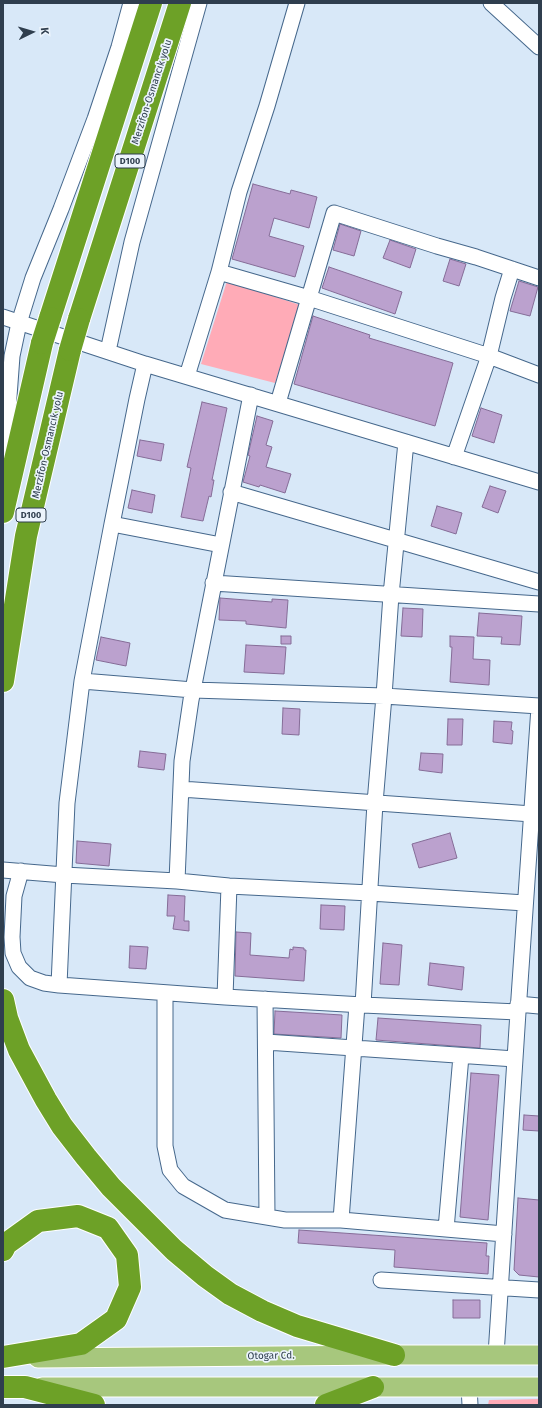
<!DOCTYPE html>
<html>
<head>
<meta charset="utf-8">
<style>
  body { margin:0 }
  #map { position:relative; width:542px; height:1408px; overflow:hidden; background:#d8e8f8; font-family:"Fira Sans",sans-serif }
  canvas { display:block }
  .frame { position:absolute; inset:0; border:4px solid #2f3e4e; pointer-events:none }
  .north { position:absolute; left:12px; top:12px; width:40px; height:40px; -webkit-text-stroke:3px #ecf4fc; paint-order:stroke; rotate:85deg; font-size:11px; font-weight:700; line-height:16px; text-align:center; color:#2f3e4e }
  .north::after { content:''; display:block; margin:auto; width:14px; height:18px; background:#2f3e4e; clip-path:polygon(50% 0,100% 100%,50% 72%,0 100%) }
</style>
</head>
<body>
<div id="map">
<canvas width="542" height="1408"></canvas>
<div class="frame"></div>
<div class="north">K</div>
</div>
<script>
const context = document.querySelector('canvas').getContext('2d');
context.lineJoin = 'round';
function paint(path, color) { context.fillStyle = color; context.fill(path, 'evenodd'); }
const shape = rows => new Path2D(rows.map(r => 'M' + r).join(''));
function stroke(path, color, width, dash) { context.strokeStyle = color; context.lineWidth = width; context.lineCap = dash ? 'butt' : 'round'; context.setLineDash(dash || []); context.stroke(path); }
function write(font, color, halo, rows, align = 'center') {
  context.font = font + ' "Fira Sans",sans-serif'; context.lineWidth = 3.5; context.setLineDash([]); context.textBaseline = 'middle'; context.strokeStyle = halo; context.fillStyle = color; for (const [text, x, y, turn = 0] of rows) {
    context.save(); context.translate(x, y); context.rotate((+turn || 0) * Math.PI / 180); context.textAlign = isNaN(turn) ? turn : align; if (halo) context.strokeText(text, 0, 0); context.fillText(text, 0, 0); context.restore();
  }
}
paint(shape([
  [227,281,300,305,275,383,201,364],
  [539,1399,539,1405,488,1405,489,1400]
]), '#ffabb7');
const building = shape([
  [253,184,290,194,291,190,317,197,309,228,274,218,269,236,304,246,295,277,232,259,253,184],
  [340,224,361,231,354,256,333,250,340,224],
  [390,240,416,249,410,268,383,258,390,240],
  [450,259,466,264,459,286,443,281,450,259],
  [329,267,402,292,395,314,322,288,329,267],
  [519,281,538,287,530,316,510,311,519,281],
  [313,316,370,335,369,338,453,363,435,426,294,384,313,316],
  [202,402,227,408,212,480,214,480,211,497,209,496,203,521,181,517,191,468,187,467,202,402],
  [481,408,502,415,494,443,472,436,481,408],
  [257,416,273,421,266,445,272,447,266,467,291,474,285,493,260,485,259,487,243,482,250,456,248,455,257,416],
  [140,440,164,444,161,461,137,456,140,440],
  [490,486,506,491,498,513,482,507,490,486],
  [132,490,155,495,152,513,128,508,132,490],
  [437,506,462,513,456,534,431,526,437,506],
  [220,598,272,602,272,599,288,600,286,628,246,624,246,621,219,620,220,598],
  [403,608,423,609,422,637,401,636,403,608],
  [479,613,522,616,520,645,501,644,502,637,477,636,479,613],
  [281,636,291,636,291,644,281,644,281,636],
  [450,636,474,637,473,659,490,660,489,685,450,682,452,647,450,647,450,636],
  [101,637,130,643,126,666,96,660,101,637],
  [246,645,286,647,284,674,244,672,246,645],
  [283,708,300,709,299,735,282,734,283,708],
  [448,719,463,719,462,745,447,745,448,719],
  [494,721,512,722,511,730,513,731,512,744,493,742,494,721],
  [140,751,166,754,164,770,138,767,140,751],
  [421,753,443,754,442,773,419,770,421,753],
  [450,833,457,858,419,868,412,844,450,833],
  [77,841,111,844,109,866,76,863,77,841],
  [168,895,185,896,184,921,189,921,189,931,173,929,175,916,167,916,168,895],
  [321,905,345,906,344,930,320,929,321,905],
  [236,932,251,933,250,955,289,958,290,949,293,950,293,947,304,948,304,950,306,950,304,981,235,976,236,932],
  [383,943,402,945,399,985,380,984,383,943],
  [130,946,148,947,146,969,129,968,130,946],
  [430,963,464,967,462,990,428,985,430,963],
  [275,1011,342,1015,341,1038,274,1034,275,1011],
  [378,1018,481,1025,480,1048,376,1040,378,1018],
  [471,1073,499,1075,488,1220,460,1217,471,1073],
  [524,1115,539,1116,539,1131,523,1130,524,1115],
  [518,1198,539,1200,539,1277,519,1275,514,1270,518,1198],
  [299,1230,487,1243,486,1256,489,1256,488,1274,394,1267,395,1250,298,1243,299,1230],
  [453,1300,480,1300,480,1318,453,1318,453,1300]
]);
paint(building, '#bba1ce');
stroke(building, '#856c97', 1);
const minor = shape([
  [491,3,539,47],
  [219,272,309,298,489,356,539,375],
  [3,317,145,364,539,482],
  [108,351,132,242,199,3],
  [145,364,137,399,112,524,221,545],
  [187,376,219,272,239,192,267,106,297,3],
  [278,403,334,213,437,246,476,257,539,278],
  [3,450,8,410,12,356,19,323,33,278,61,209,95,119,119,47,131,3],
  [454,457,489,356,503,298,512,269],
  [231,492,539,582],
  [213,583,539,604],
  [82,681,193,690,384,696,539,706],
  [181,789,532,814],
  [3,870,64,875,177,881,229,886,370,893,525,903],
  [21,871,14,896,12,937,13,953,19,967,30,978,44,983,59,985,225,997,363,1005,518,1012],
  [177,881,182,761,191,700,251,395],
  [59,985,67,803,82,681,112,524],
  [165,993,165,1146,170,1170,183,1186,225,1210,285,1220,341,1220,504,1234],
  [225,997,229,886],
  [265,999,267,1216],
  [518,1004,539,1006],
  [363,1005,375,803,384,696,391,595,406,442],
  [266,1042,515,1059],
  [341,1220,357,1005],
  [446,1229,461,1056],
  [381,1280,539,1290],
  [496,1355,518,1012,539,707],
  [469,1387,470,1405]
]);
const major = shape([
  [38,1358,394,1355,539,1355],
  [42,1387,539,1387]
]);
const highway = shape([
  [50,318,151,3],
  [79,319,180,3],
  [3,512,42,343],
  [3,681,26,536,70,350],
  [3,1000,7,1018,19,1050,46,1100,62,1126,86,1157,111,1187,174,1250,205,1276,230,1294,262,1311,297,1326,394,1355],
  [3,1250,6,1244,38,1221,78,1216,108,1228,127,1255,130,1287,116,1319,81,1344,3,1357],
  [3,1387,25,1387,94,1405],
  [326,1405,373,1387]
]);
stroke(minor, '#46688c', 17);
stroke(major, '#fff', 21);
stroke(highway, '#fff', 24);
stroke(minor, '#fff', 15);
stroke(major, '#a7c77d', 19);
stroke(highway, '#6da127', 22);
const highwayBridge = shape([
  [42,343,50,318],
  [70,350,79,319]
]);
stroke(highwayBridge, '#fff', 24, []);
stroke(highwayBridge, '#6da127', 22);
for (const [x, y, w] of [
  [130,161,30],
  [31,515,30]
]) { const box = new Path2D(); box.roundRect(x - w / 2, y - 7, w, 14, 3); context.fillStyle = '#ecf4fc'; context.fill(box); stroke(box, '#2f3e4e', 1); }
write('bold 9px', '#2f3e4e', null, [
  ["D100",130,161],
  ["D100",31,515]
]);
write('10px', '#2f3e4e', '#ecf4fc', [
  ["Merzifon-Osmancık yolu",152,92,-72],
  ["Merzifon-Osmancık yolu",48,445,-77],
  ["Otogar Cd.",271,1356,-1]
]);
</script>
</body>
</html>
